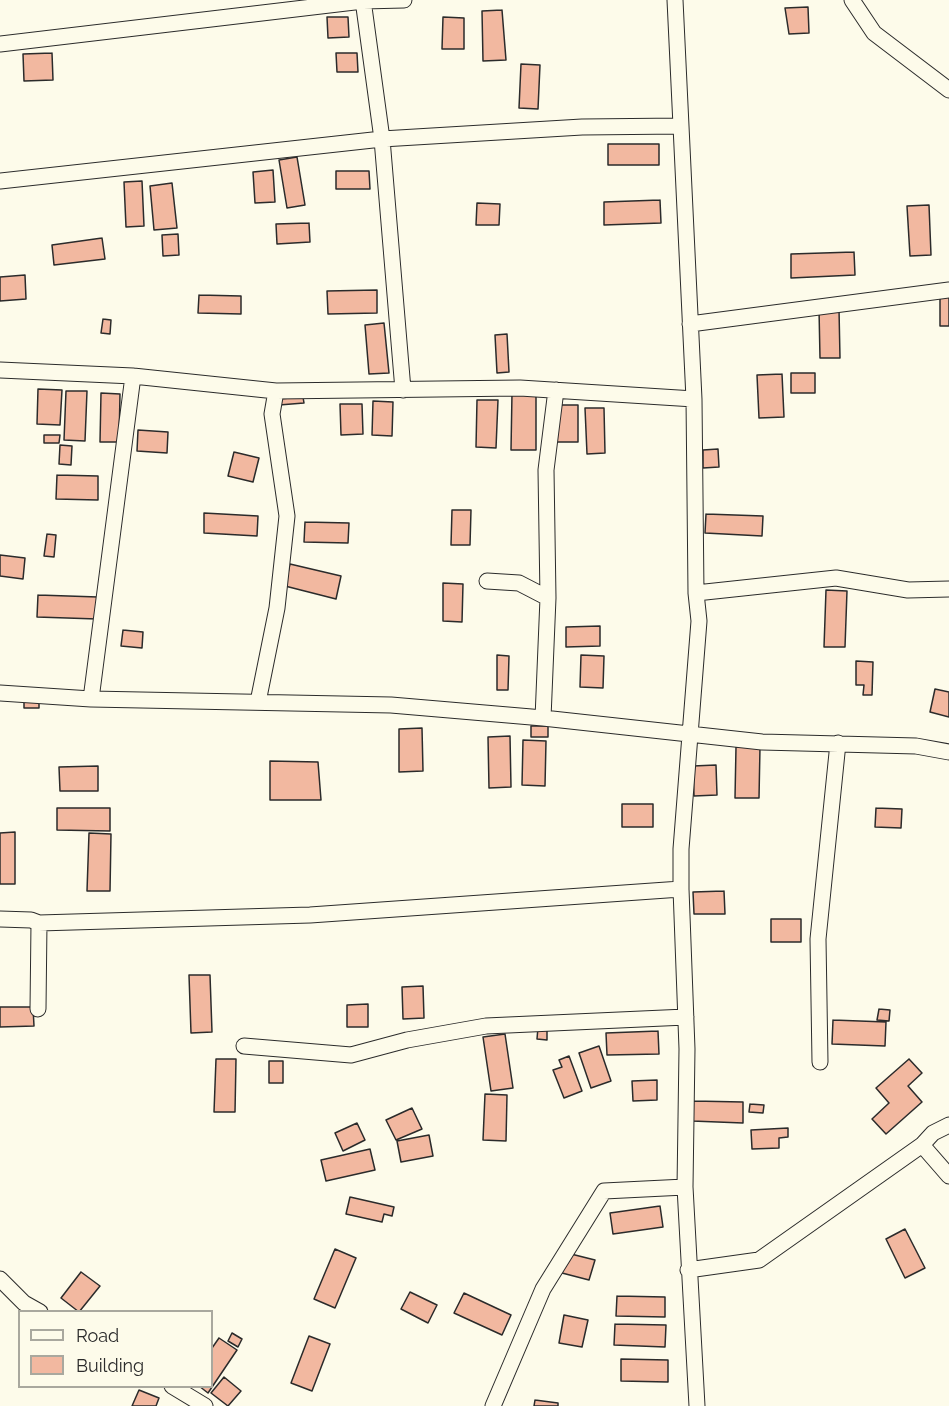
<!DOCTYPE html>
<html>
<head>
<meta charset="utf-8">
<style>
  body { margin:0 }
  #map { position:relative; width:949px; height:1406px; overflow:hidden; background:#fdfbea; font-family:Raleway,sans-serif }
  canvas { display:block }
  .legend { position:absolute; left:18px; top:1310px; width:195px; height:78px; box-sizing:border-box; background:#fdfbea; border:2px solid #a9a89e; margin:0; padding:8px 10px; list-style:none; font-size:18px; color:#2b2b2b }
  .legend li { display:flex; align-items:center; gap:12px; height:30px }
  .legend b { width:30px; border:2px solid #a9a89e }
</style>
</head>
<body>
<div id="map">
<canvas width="949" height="1406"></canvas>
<ul class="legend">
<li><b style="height:8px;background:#fdfbea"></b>Road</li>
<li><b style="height:16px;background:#f2b8a0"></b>Building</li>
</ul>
</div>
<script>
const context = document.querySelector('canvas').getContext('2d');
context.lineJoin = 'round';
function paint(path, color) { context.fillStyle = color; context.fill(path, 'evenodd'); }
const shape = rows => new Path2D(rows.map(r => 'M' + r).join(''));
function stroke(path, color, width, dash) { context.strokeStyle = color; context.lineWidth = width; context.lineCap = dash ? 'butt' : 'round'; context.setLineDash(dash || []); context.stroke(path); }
const building = shape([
  [808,7,809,33,789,34,785,8,808,7],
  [502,10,506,60,483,61,482,11,502,10],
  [327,17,348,17,349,37,328,38,327,17],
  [443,17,464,18,464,49,442,49,443,17],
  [52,53,53,80,24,81,23,54,52,53],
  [336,53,357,53,358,72,337,72,336,53],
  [521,64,540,65,538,109,519,108,521,64],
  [608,144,659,144,659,165,608,165,608,144],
  [297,157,305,205,287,208,279,160,297,157],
  [273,170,275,202,255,203,253,172,273,170],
  [336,171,369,171,370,189,336,189,336,171],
  [142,181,144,226,126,227,124,182,142,181],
  [172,183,177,228,154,230,150,186,172,183],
  [660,200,661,223,604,225,604,202,660,200],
  [477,203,500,204,499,225,476,225,477,203],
  [929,205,931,255,910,256,907,206,929,205],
  [309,223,310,242,277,244,276,224,309,223],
  [178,234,179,255,163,256,162,235,178,234],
  [102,238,105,259,54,265,52,245,102,238],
  [854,252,855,275,791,278,791,254,854,252],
  [25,275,26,299,0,301,0,277,25,275],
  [377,290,377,313,328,314,327,291,377,290],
  [940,294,949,294,949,326,940,326,940,294],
  [199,295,241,296,241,314,198,313,199,295],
  [819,309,839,309,840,358,820,358,819,309],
  [103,319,111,320,110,334,101,333,103,319],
  [384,323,389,373,369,374,365,325,384,323],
  [507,334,509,372,497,373,495,335,507,334],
  [791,373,815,373,815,393,791,393,791,373],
  [782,374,784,417,759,418,757,375,782,374],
  [38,389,62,390,60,425,37,424,38,389],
  [66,391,87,391,85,441,64,440,66,391],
  [101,393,120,394,119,442,100,442,101,393],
  [512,393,536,393,536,450,511,450,512,393],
  [303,397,304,403,279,405,278,399,303,397],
  [477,400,498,400,496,448,476,447,477,400],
  [373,401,393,402,392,436,372,435,373,401],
  [340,404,362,404,363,434,341,435,340,404],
  [556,405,578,405,578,442,555,442,556,405],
  [585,408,604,408,605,453,587,454,585,408],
  [138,430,168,432,167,453,137,451,138,430],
  [44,435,60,435,59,443,44,443,44,435],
  [60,445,72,446,71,465,59,464,60,445],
  [718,449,719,467,703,468,703,450,718,449],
  [234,452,259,458,253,482,228,476,234,452],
  [57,475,98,476,98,500,56,499,57,475],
  [452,510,471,510,470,545,451,545,452,510],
  [204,513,258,516,257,536,204,533,204,513],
  [706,514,763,516,762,536,705,533,706,514],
  [305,522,349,523,348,543,304,542,305,522],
  [47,534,56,535,54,557,44,556,47,534],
  [0,555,25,558,23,579,0,576,0,555],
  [290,564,341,576,336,599,285,586,290,564],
  [443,583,463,584,462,622,443,621,443,583],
  [826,590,847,591,845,647,824,647,826,590],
  [38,595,98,597,97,619,37,617,38,595],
  [600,626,600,646,566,647,566,627,600,626],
  [123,630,143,632,142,648,121,646,123,630],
  [497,655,509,656,508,690,497,690,497,655],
  [581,655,604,656,603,688,580,687,581,655],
  [856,661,873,662,872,695,863,695,864,685,856,685,856,661],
  [935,689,949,692,949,717,930,712,935,689],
  [24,698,39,699,39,708,24,708,24,698],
  [531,726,548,726,548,737,531,737,531,726],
  [422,728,423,771,399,772,399,729,422,728],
  [510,736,511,787,489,788,488,737,510,736],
  [523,740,546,741,545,786,522,785,523,740],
  [736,747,760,747,759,798,735,798,736,747],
  [270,761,318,762,321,800,270,800,270,761],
  [716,765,717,795,694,796,693,766,716,765],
  [98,766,98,791,60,791,59,767,98,766],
  [622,804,653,804,653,827,622,827,622,804],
  [57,808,110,808,110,831,57,830,57,808],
  [876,808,902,809,901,828,875,827,876,808],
  [15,832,15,884,0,884,0,833,15,832],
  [89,833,111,834,110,891,87,891,89,833],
  [724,891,725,914,694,914,693,892,724,891],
  [771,919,801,919,801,942,771,942,771,919],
  [189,975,210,975,212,1032,191,1033,189,975],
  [423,986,424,1018,403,1019,402,987,423,986],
  [368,1004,368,1027,347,1027,347,1005,368,1004],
  [0,1007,33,1007,34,1026,0,1027,0,1007],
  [879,1009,890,1010,889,1021,877,1020,879,1009],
  [833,1020,886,1022,885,1046,832,1044,833,1020],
  [538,1027,547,1027,547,1040,537,1039,538,1027],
  [658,1031,659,1054,607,1055,606,1033,658,1031],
  [505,1034,513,1088,491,1091,483,1037,505,1034],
  [599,1046,611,1081,591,1088,579,1053,599,1046],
  [569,1056,582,1091,564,1098,553,1070,562,1067,559,1060,569,1056],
  [216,1059,236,1059,235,1112,214,1112,216,1059],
  [909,1059,922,1073,908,1086,922,1102,886,1134,872,1119,889,1103,876,1088,909,1059],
  [269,1061,283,1061,283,1083,269,1083,269,1061],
  [657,1080,657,1100,633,1101,632,1081,657,1080],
  [485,1094,507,1095,506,1141,483,1140,485,1094],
  [693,1101,743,1102,743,1123,692,1121,693,1101],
  [750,1104,764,1105,763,1113,749,1112,750,1104],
  [412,1108,422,1129,396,1140,386,1120,412,1108],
  [357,1123,365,1140,343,1151,335,1133,357,1123],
  [788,1128,788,1137,779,1138,779,1148,752,1149,751,1130,788,1128],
  [429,1135,433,1156,401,1162,397,1141,429,1135],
  [370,1149,375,1170,326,1181,321,1160,370,1149],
  [350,1197,394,1207,392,1216,384,1214,382,1222,346,1214,350,1197],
  [660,1206,663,1227,613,1234,610,1213,660,1206],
  [905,1229,925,1268,905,1278,886,1239,905,1229],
  [335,1249,356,1258,335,1308,314,1299,335,1249],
  [567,1253,595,1260,589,1280,562,1273,567,1253],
  [81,1272,100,1286,79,1312,61,1298,81,1272],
  [410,1292,437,1305,428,1323,401,1309,410,1292],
  [464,1293,511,1315,502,1335,454,1313,464,1293],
  [617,1296,665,1297,665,1317,616,1316,617,1296],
  [564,1315,588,1320,582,1347,559,1343,564,1315],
  [615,1324,666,1325,665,1347,614,1345,615,1324],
  [232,1333,242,1339,238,1347,228,1341,232,1333],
  [309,1336,330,1344,312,1391,291,1383,309,1336],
  [219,1338,237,1350,208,1393,199,1386,212,1386,212,1348,219,1338],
  [621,1359,668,1360,668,1382,621,1381,621,1359],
  [224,1377,241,1391,228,1406,211,1393,224,1377],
  [139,1390,159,1398,156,1406,132,1406,139,1390],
  [535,1400,558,1403,558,1406,534,1406,535,1400]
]);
paint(building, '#f2b8a0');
stroke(building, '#2b2b2b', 1.5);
const minor = shape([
  [363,0,382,139,403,390],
  [675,0,694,399,696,593,699,621,681,849,681,889,687,1049,685,1187,697,1406],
  [852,0,874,33,949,90],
  [0,44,363,1,404,0],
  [0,181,382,139,582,127,681,126],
  [690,324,949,290],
  [0,370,133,376,276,391],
  [487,581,519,583,548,598],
  [696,593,836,578,908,590,949,589],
  [0,693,91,699,391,705,543,718,762,742,916,746,949,752],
  [91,699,133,376],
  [258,702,277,608,287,516,272,414,276,391,520,388,694,399],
  [543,718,548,598,546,470,556,390],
  [0,919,31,920,39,923,310,915,681,889],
  [38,1009,39,923],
  [244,1046,351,1055,407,1040,486,1026,686,1017],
  [820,1062,818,939,838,743],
  [922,1145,949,1176],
  [688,1270,759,1260,922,1145,933,1133,949,1125],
  [0,1279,24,1303,40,1312],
  [172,1386,205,1406],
  [493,1406,543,1289,604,1191,685,1187]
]);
stroke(minor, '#2b2b2b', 17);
stroke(minor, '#fdfbea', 15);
</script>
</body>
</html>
